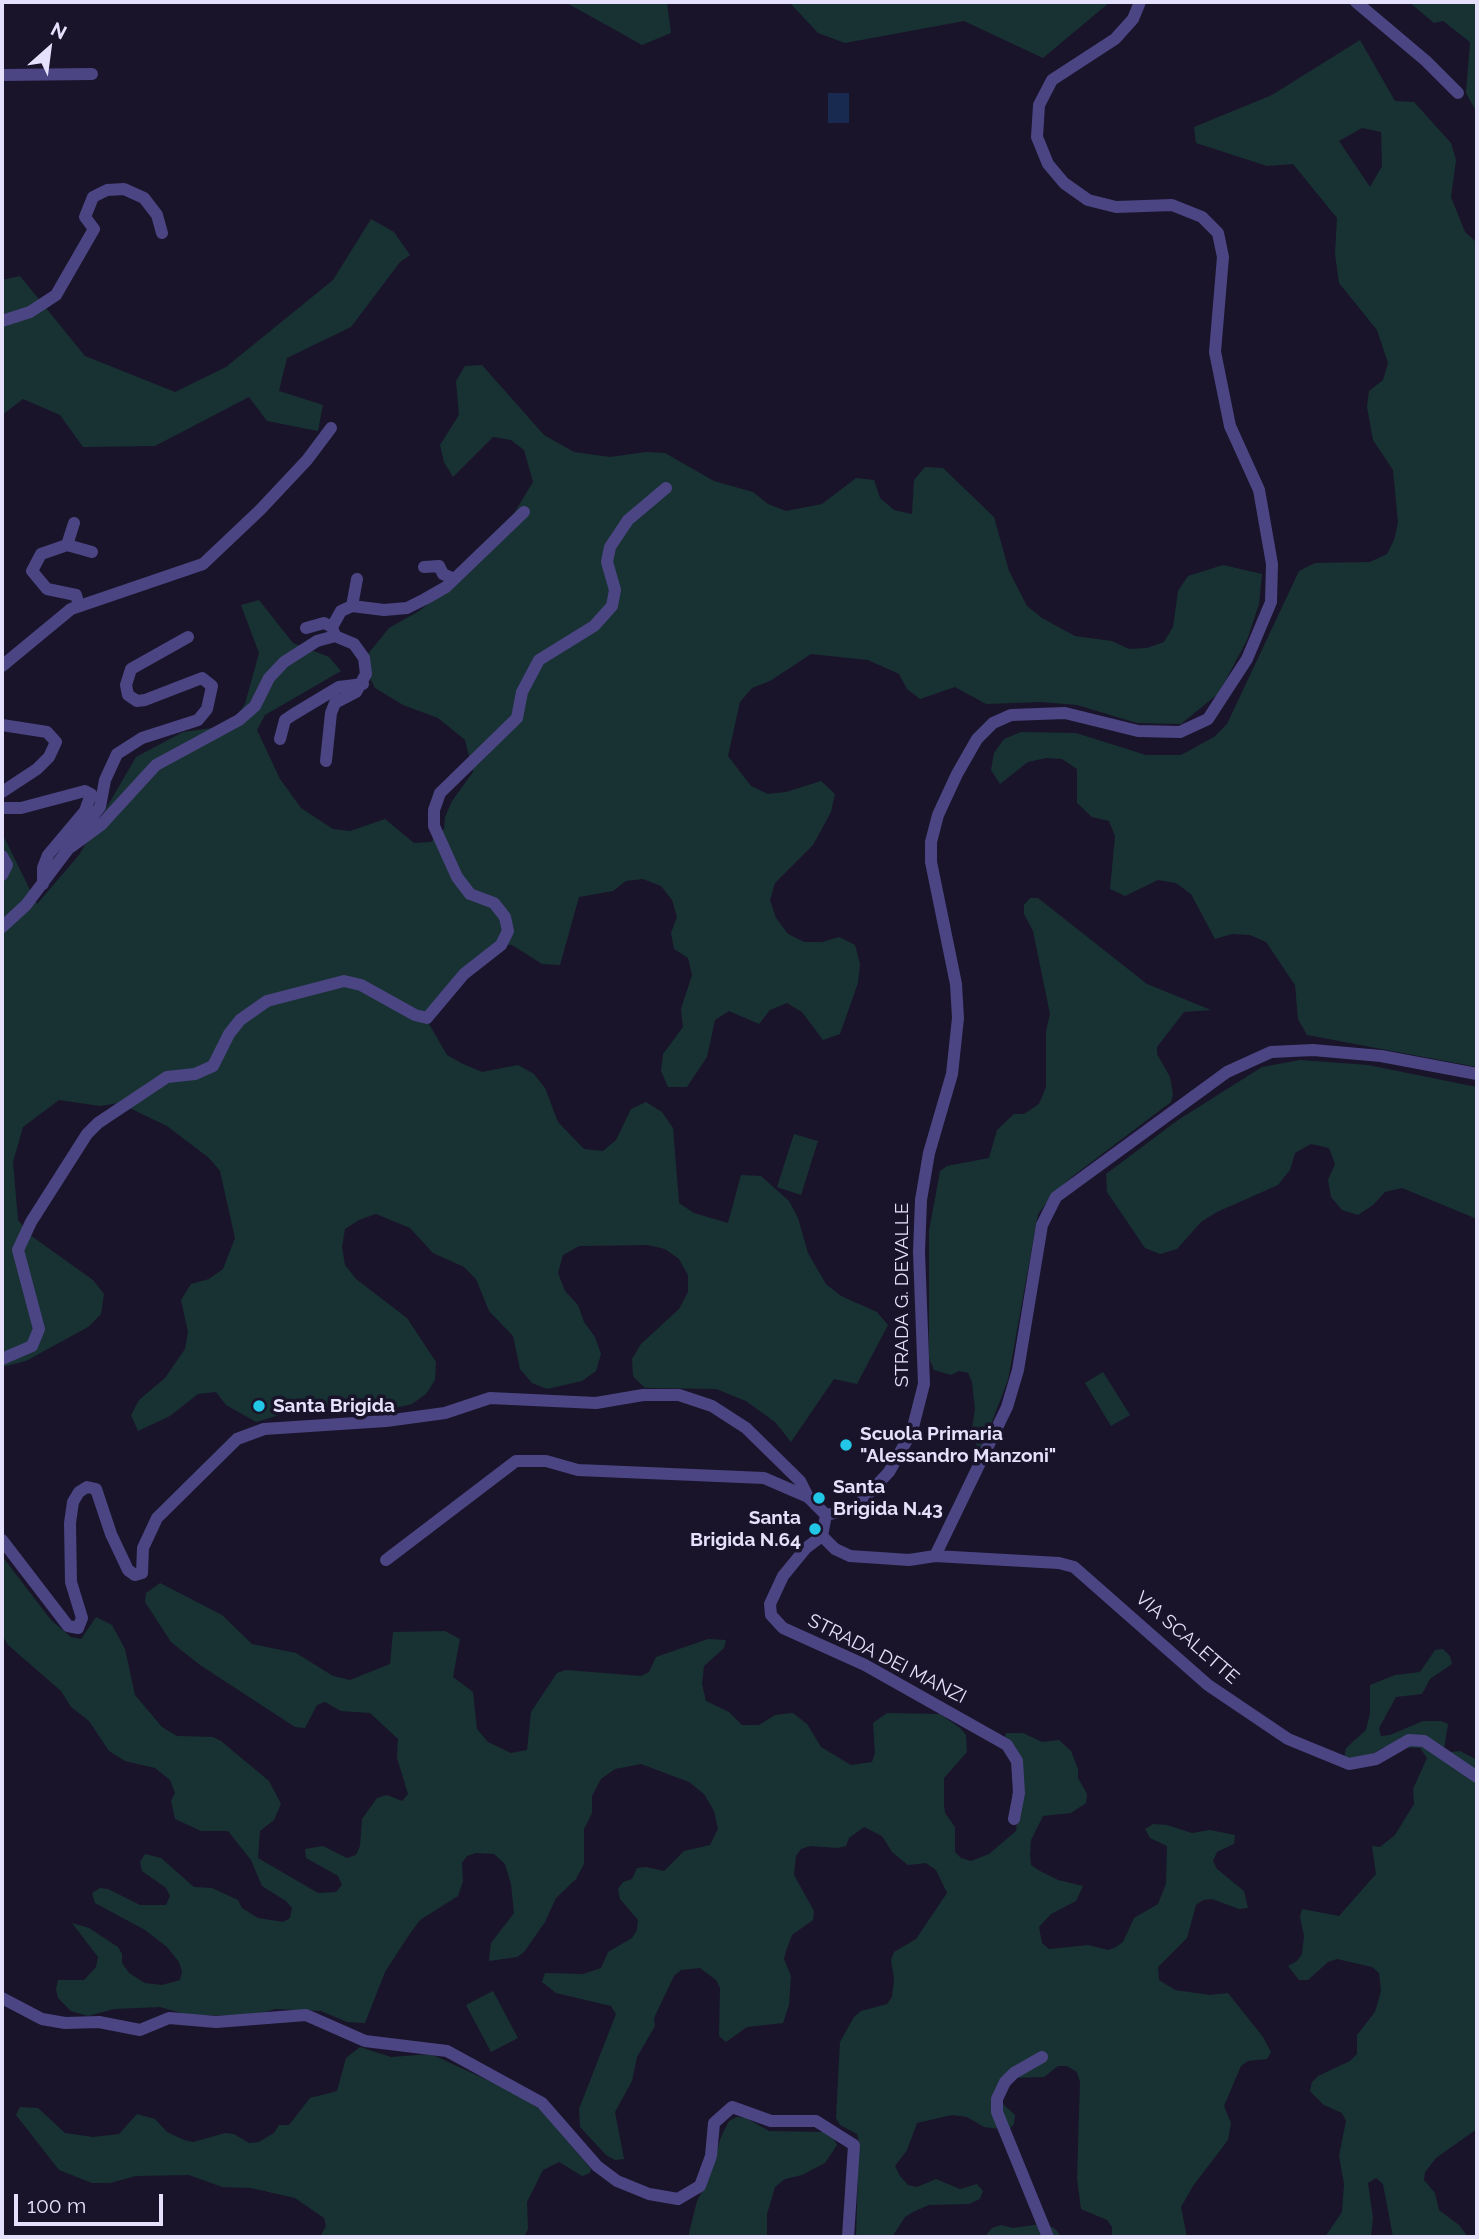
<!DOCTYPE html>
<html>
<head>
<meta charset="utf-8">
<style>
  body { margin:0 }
  #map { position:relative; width:1479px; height:2239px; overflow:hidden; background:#19142a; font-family:Raleway,sans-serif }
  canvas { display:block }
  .frame { position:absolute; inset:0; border:4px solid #e5e0fb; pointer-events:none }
  .north { position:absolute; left:14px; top:14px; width:70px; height:70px; -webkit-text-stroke:5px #19142a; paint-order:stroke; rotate:28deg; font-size:19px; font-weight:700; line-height:28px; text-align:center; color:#e5e0fb }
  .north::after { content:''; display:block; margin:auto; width:24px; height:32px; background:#e5e0fb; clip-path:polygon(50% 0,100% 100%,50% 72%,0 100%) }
  .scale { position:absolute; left:14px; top:2194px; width:149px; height:32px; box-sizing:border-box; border:4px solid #e5e0fb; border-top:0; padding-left:9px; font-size:21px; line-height:24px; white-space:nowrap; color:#e5e0fb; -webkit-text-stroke:5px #19142a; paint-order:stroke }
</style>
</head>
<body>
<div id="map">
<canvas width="1479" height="2239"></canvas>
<div class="frame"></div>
<div class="north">N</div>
<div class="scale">100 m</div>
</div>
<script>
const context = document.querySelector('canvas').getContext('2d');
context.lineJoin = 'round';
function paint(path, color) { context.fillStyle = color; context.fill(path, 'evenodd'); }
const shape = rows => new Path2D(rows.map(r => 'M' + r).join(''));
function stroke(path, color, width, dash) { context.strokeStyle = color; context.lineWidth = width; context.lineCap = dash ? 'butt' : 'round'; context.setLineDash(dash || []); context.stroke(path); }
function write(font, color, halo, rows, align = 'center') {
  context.font = font + ' Raleway,sans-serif'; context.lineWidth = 7; context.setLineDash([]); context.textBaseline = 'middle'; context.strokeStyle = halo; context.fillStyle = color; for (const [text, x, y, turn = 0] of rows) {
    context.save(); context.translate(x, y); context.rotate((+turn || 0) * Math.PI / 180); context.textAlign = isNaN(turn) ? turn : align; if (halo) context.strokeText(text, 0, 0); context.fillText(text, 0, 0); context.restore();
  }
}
paint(shape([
  [565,2,667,2,671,33,642,45],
  [789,2,1110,2,1043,58,964,21,845,43,818,33],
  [1409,2,1477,2,1477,113,1466,93,1470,42,1443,21,1434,23],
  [1360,40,1395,101,1414,102,1451,143,1456,160,1451,197,1465,232,1477,243,1477,1067,1307,1035,1298,1019,1295,985,1266,942,1250,935,1232,934,1215,939,1191,894,1176,883,1158,880,1125,896,1110,889,1115,836,1109,821,1092,817,1077,803,1077,769,1062,759,1046,758,1028,762,1000,784,991,770,994,753,1004,739,1021,732,1076,733,1146,755,1181,755,1214,737,1227,724,1299,571,1315,563,1370,562,1387,554,1394,540,1398,523,1393,470,1373,440,1367,407,1369,391,1383,380,1388,363,1377,330,1339,283,1335,254,1337,218,1293,164,1267,166,1196,143,1194,127,1272,95],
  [1362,128,1381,132,1382,166,1370,187,1339,141],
  [371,219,394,232,410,255,400,262,351,327,287,358,279,391,323,405,318,431,267,421,249,397,155,446,83,447,60,415,23,399,2,415,2,280,20,276,85,356,175,392,226,367,333,280],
  [482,365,544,435,574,452,610,457,646,452,665,453,714,481,753,492,768,504,786,511,822,504,856,478,874,480,880,498,894,510,912,514,914,480,925,467,943,468,994,517,1009,571,1027,606,1042,618,1075,636,1112,641,1129,649,1147,648,1164,642,1173,627,1178,591,1188,576,1223,565,1262,574,1259,604,1247,640,1219,693,1181,724,1137,723,1077,705,1041,702,986,704,955,687,920,699,907,689,899,674,868,660,811,654,770,681,752,688,740,702,728,756,751,786,768,794,786,792,821,781,835,794,831,812,813,845,775,883,770,900,776,918,788,934,804,942,822,942,839,937,855,945,860,964,858,983,840,1034,823,1040,802,1012,787,1003,770,1010,759,1024,729,1011,715,1020,707,1057,687,1087,668,1087,661,1071,663,1054,683,1027,681,1009,692,975,688,958,674,949,671,933,677,917,672,900,661,886,643,879,626,881,613,891,579,897,560,965,542,964,512,945,494,944,446,994,429,1024,447,1055,463,1064,482,1072,518,1065,534,1074,545,1088,558,1122,584,1149,603,1151,616,1140,631,1109,646,1102,662,1112,673,1128,679,1203,694,1213,728,1223,741,1175,761,1176,789,1201,798,1218,808,1253,826,1284,841,1296,877,1312,888,1325,857,1384,834,1379,791,1442,775,1422,746,1401,716,1389,645,1388,633,1376,632,1359,641,1344,679,1309,688,1292,688,1275,679,1259,665,1249,648,1245,579,1246,563,1255,558,1273,565,1291,578,1305,584,1322,595,1337,601,1354,596,1371,582,1381,547,1389,532,1383,520,1369,513,1336,489,1311,476,1279,464,1267,433,1253,410,1228,376,1214,359,1220,345,1229,342,1247,345,1265,356,1279,407,1318,436,1362,435,1380,426,1394,412,1404,395,1408,360,1398,326,1413,292,1411,256,1422,226,1405,216,1392,198,1394,170,1416,138,1431,131,1415,139,1400,165,1378,185,1349,188,1332,181,1300,191,1284,209,1279,223,1269,235,1238,220,1171,209,1158,167,1126,119,1103,100,1106,59,1100,23,1127,13,1162,18,1220,30,1235,93,1280,104,1294,101,1314,88,1327,26,1361,2,1367,2,833,37,904,79,855,136,757,183,732,219,727,235,718,245,704,259,653,241,605,259,600,293,643,329,657,341,671,265,715,257,730,280,779,301,808,333,829,350,831,385,819,414,843,431,842,444,829,445,817,452,801,473,772,465,740,438,718,403,705,375,688,367,672,367,655,389,628,419,611,462,578,507,525,533,482,524,450,511,440,493,437,453,477,444,462,440,445,459,415,456,381,465,366],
  [1030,898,1038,898,1147,984,1211,1010,1184,1012,1157,1047,1157,1054,1170,1077,1173,1094,1171,1102,1073,1176,1055,1192,1038,1214,1008,1380,979,1455,972,1428,975,1409,972,1382,968,1373,959,1371,951,1375,934,1370,929,1358,929,1231,940,1171,947,1166,989,1158,997,1130,1014,1114,1024,1114,1039,1104,1046,1087,1046,1031,1050,1014,1033,931,1024,914,1024,905],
  [1300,1060,1368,1065,1477,1087,1477,1219,1402,1188,1385,1192,1373,1205,1358,1215,1342,1210,1331,1197,1328,1180,1335,1164,1329,1148,1311,1144,1295,1153,1290,1170,1278,1185,1217,1212,1201,1222,1177,1249,1160,1254,1145,1248,1107,1192,1106,1174,1178,1120,1262,1067],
  [794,1134,818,1141,801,1195,777,1187],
  [1103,1372,1130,1415,1111,1426,1085,1383],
  [2,1556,51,1620,71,1637,81,1639,96,1617,112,1625,125,1649,135,1695,162,1727,177,1736,213,1737,221,1741,269,1781,281,1804,274,1820,260,1831,258,1858,318,1893,336,1892,342,1885,338,1876,306,1858,305,1849,323,1846,347,1858,356,1855,360,1846,362,1819,377,1798,387,1795,402,1801,408,1794,397,1758,398,1739,370,1713,341,1711,325,1702,317,1705,305,1728,295,1727,200,1665,171,1642,145,1602,146,1593,160,1583,222,1615,252,1644,296,1653,333,1676,350,1680,390,1664,393,1632,445,1631,460,1639,453,1677,473,1692,477,1729,488,1742,511,1753,527,1750,531,1712,557,1673,566,1670,641,1676,649,1672,656,1657,708,1639,726,1640,724,1648,704,1666,702,1684,706,1701,729,1712,742,1725,759,1725,775,1715,793,1713,807,1724,821,1747,851,1765,872,1762,875,1753,873,1723,887,1713,940,1714,960,1728,966,1735,967,1752,944,1778,944,1805,945,1813,955,1827,955,1852,961,1858,971,1861,989,1854,1016,1831,1018,1814,1012,1795,1017,1768,1004,1742,1006,1733,1023,1733,1042,1742,1059,1740,1071,1751,1078,1769,1078,1778,1087,1794,1086,1803,1071,1813,1043,1816,1031,1840,1030,1856,1031,1865,1040,1871,1058,1880,1083,1886,1076,1901,1051,1914,1039,1927,1042,1943,1049,1949,1088,1945,1108,1950,1116,1947,1123,1942,1134,1918,1158,1904,1166,1884,1167,1846,1150,1838,1145,1829,1153,1824,1167,1825,1192,1833,1210,1830,1235,1835,1234,1844,1217,1852,1213,1861,1217,1869,1244,1891,1248,1908,1239,1909,1212,1899,1203,1900,1196,1905,1187,1938,1158,1967,1159,1980,1175,1990,1210,1995,1228,1993,1263,2037,1271,2052,1267,2059,1248,2061,1241,2066,1224,2106,1231,2123,1228,2140,1193,2186,1181,2207,1187,2237,1112,2237,1112,2227,1107,2220,1081,2209,1077,2179,1080,2082,1077,2072,1067,2066,1058,2066,1044,2077,1011,2078,1002,2103,1015,2115,1014,2124,1008,2130,984,2127,967,2117,952,2115,917,2123,907,2150,895,2166,900,2176,908,2185,917,2187,936,2179,960,2189,977,2184,983,2191,980,2199,969,2204,929,2205,913,2212,905,2217,892,2237,856,2237,859,2142,857,2134,840,2125,836,2118,840,2042,854,2017,861,2011,887,2004,892,1997,894,1979,891,1960,894,1952,916,1939,947,1893,936,1870,926,1863,908,1865,892,1852,882,1836,864,1827,849,1838,846,1846,838,1848,810,1846,801,1849,796,1856,794,1875,814,1911,813,1920,792,1935,786,1951,784,1959,791,1976,789,2005,783,2023,747,2027,726,2042,719,2036,720,1988,716,1980,700,1968,681,1970,674,1976,654,2018,655,2026,637,2057,632,2081,615,2112,624,2159,615,2160,606,2155,580,2127,579,2109,616,2014,611,2006,556,1993,542,1982,545,1973,583,1974,601,1968,608,1952,632,1938,637,1930,638,1920,620,1899,618,1889,623,1882,632,1879,637,1868,646,1867,664,1871,684,1851,710,1845,718,1829,714,1811,704,1794,689,1782,641,1764,615,1769,601,1779,592,1796,592,1813,584,1829,584,1864,576,1879,556,1898,545,1922,524,1952,517,1957,489,1961,491,1943,514,1913,511,1884,505,1864,494,1854,476,1853,467,1856,462,1863,463,1881,458,1896,420,1920,409,1935,385,1972,365,2023,347,2022,321,2011,275,2009,252,2016,188,2015,160,2007,114,2009,88,2016,71,2011,58,1998,56,1989,58,1980,84,1980,96,1967,98,1957,72,1923,89,1928,118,1947,122,1954,122,1963,129,1973,145,1983,162,1985,180,1980,182,1971,179,1962,167,1947,145,1930,95,1903,92,1893,100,1888,108,1889,140,1905,166,1905,170,1896,166,1888,142,1871,140,1862,145,1854,161,1858,194,1887,212,1888,238,1900,242,1908,258,1918,283,1922,290,1918,292,1908,286,1901,262,1886,251,1860,228,1831,201,1831,175,1819,171,1801,175,1793,170,1780,155,1768,125,1761,109,1751,89,1721,71,1707,61,1691,8,1645,2,1635],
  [1443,1649,1450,1656,1452,1664,1430,1679,1422,1694,1396,1697,1379,1728,1381,1736,1390,1735,1423,1721,1441,1721,1448,1724,1444,1749,1451,1752,1460,1751,1477,1760,1477,2129,1436,2158,1425,2172,1424,2180,1435,2193,1439,2210,1459,2225,1468,2237,1393,2237,1383,2184,1376,2178,1368,2183,1373,2218,1371,2236,1325,2237,1342,2212,1344,2184,1339,2156,1346,2121,1342,2113,1324,2105,1310,2091,1312,2082,1318,2076,1350,2061,1357,2054,1357,2035,1375,2012,1381,1991,1379,1973,1372,1967,1337,1959,1328,1962,1308,1980,1299,1980,1288,1966,1297,1961,1302,1954,1304,1936,1300,1917,1302,1909,1339,1916,1376,1874,1372,1846,1380,1847,1395,1835,1414,1804,1413,1789,1427,1758,1420,1748,1384,1747,1369,1756,1352,1761,1344,1757,1346,1748,1366,1730,1370,1713,1370,1685,1395,1675,1420,1672,1435,1650],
  [493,1991,518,2038,491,2052,466,2005],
  [360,2047,391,2057,431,2054,513,2092,541,2110,591,2169,590,2173,582,2176,559,2162,543,2170,527,2202,528,2229,524,2237,320,2237,326,2226,324,2218,295,2198,251,2188,222,2187,189,2175,136,2176,110,2183,92,2183,59,2170,16,2115,20,2107,38,2108,65,2133,93,2137,119,2134,137,2114,155,2119,167,2132,184,2140,193,2142,225,2133,234,2134,249,2143,259,2142,274,2133,279,2125,289,2125,310,2098,337,2091,346,2058],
  [737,2117,746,2118,769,2131,825,2132,832,2136,837,2145,825,2163,802,2175,785,2179,775,2187,767,2214,767,2237,688,2237,697,2201,709,2178,721,2137,729,2121],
  [1041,2224,1054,2228,1062,2237,986,2235,992,2228,1001,2225,1013,2228]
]), '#183233');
paint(shape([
  [828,93,849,93,849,123,828,123]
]), '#182a4f');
stroke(shape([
  [1356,2,1426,61,1458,93],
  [2,75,92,74],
  [2,321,30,312,56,295,94,229,85,217,93,197,107,190,124,189,144,198,157,215,162,233],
  [74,523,67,545,41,554,32,571,47,589,76,595,79,606],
  [67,545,92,552],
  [424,567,439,566,443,574,454,579],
  [352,606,357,579],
  [306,628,324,623,332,627],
  [2,666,71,609,203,564,260,510,307,460,331,428],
  [2,725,47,732,56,742,49,757,37,769,2,792],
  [280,739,285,720,294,714,339,687,363,684],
  [326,761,331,713,335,703,356,692,366,674,364,658,354,644,335,636],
  [2,808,21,808,85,791,91,794,85,811,48,855,43,868,43,884],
  [71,847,101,825,156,765,239,720,255,706,269,678,284,662,317,641,335,636,332,627,341,611,352,606,384,610,407,608,425,599,446,587,524,512],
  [2,856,7,865,2,875],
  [2,927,26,905,100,807,105,780,117,754,142,738,198,720,207,709,212,686,202,678,145,700,137,701,128,695,126,685,131,669,188,637],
  [2,1359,32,1346,39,1329,18,1250,31,1222,87,1134,98,1123,167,1077,195,1074,213,1066,229,1034,240,1020,267,1001,344,981,361,985,415,1015,427,1018,464,974,501,945,508,931,505,917,494,903,470,894,457,877,434,826,434,810,440,793,517,718,522,692,539,660,594,626,612,606,615,590,607,562,610,547,628,520,666,488],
  [826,1515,854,1509,889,1472,912,1431,924,1384,919,1252,921,1200,929,1153,952,1074,958,1018,956,984,931,862,931,842,938,815,957,774,977,739,993,723,1011,715,1065,713,1138,731,1180,732,1208,719,1247,659,1271,602,1272,564,1259,490,1230,426,1215,352,1223,257,1218,233,1202,217,1172,205,1116,207,1088,200,1064,183,1048,164,1037,137,1039,105,1052,80,1115,39,1133,19,1140,2],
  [826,1515,822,1536,835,1549,850,1556,909,1560,935,1556,1007,1407,1018,1370,1042,1225,1056,1197,1227,1072,1271,1052,1313,1050,1381,1056,1477,1074],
  [822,1536,806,1548,783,1576,770,1604,771,1615,783,1628,865,1665,1007,1745,1017,1761,1019,1793,1014,1819],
  [2,1540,68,1626,78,1628,82,1618,71,1582,70,1523,73,1502,79,1492,87,1487,96,1489,111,1534,128,1570,135,1575,142,1573,143,1548,157,1518,237,1439,264,1429,386,1421,445,1413,490,1398,596,1403,643,1395,679,1395,712,1406,746,1428,800,1481,808,1497,826,1515],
  [935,1556,1059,1563,1074,1567,1208,1685,1288,1739,1349,1764,1376,1759,1409,1740,1424,1741,1477,1777],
  [386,1560,516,1461,546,1461,578,1470,764,1478,808,1497],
  [2,1998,42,2019,65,2023,99,2022,140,2030,169,2018,216,2022,306,2015,365,2041,447,2051,542,2103,597,2166,617,2181,649,2194,678,2199,700,2186,711,2156,714,2123,732,2107,771,2121,816,2121,854,2145,848,2237],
  [1042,2057,1014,2073,1005,2082,997,2099,997,2112,1048,2237]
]), '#4b4583', 12);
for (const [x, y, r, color] of [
  [259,1406,7,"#22c6e6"],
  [846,1445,7,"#22c6e6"],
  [819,1498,7,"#22c6e6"],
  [815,1529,7,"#22c6e6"]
]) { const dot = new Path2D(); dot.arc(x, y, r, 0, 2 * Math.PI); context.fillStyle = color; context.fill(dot); stroke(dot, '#19142a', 2.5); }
write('19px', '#e5e0fb', '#19142a', [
  ["STRADA G. DEVALLE",902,1295,-90],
  ["VIA SCALETTE",1187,1638,41],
  ["STRADA DEI MANZI",887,1659,27]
]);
write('bold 19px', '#e5e0fb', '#19142a', [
  ["Santa Brigida",273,1406],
  ["Scuola Primaria",860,1434],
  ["\"Alessandro Manzoni\"",860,1456],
  ["Santa",833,1487],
  ["Brigida N.43",833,1509],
  ["Santa",801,1518,"right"],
  ["Brigida N.64",801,1540,"right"]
], 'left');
</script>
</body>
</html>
